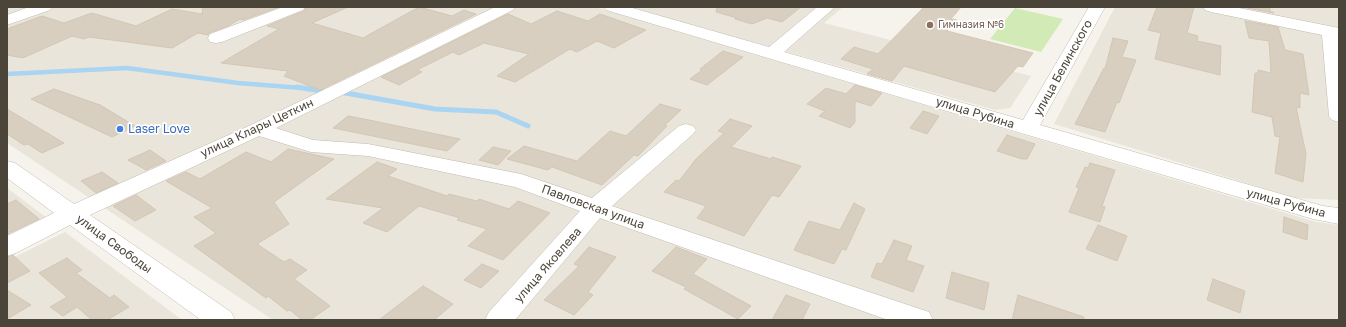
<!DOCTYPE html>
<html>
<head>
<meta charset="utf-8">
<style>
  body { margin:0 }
  #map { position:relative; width:1346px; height:327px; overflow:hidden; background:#f6f3ec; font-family:"Golos Text",sans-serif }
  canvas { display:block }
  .frame { position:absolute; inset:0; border:8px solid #4b4439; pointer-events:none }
</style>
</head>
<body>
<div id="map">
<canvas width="1346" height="327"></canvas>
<div class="frame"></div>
</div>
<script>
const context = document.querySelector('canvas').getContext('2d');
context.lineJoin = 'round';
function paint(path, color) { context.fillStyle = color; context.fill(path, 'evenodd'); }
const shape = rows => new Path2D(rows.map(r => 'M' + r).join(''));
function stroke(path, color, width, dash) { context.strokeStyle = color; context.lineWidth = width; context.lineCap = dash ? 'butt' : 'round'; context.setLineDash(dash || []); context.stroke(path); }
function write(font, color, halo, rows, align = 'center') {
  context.font = font + ' "Golos Text",sans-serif'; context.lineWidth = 3.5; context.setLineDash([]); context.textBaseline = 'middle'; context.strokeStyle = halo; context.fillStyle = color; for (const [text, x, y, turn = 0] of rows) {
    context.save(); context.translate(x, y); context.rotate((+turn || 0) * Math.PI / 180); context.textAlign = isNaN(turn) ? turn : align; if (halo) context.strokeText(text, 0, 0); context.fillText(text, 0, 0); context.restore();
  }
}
paint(shape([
  [7,7,595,7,1316,222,1339,225,1339,320,273,320,7,143],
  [627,7,843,7,824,23,1031,76,1010,108,995,110],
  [1115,7,1339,7,1339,200,1295,198,1054,124],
  [7,188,51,221,7,243],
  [65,232,182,320,7,320,7,261]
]), '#eae5da');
paint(shape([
  [1015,8,1063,19,1041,52,990,39]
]), '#d2eab5');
stroke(shape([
  [7,74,127,68,238,83,302,88]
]), '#a9d4f2', 4.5);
stroke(shape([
  [297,87,328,92],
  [340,92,435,109,496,112,528,126]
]), '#a9d4f2', 5);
const building = shape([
  [203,7,279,7,243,20,240,19,228,26,209,33,208,35,198,33,172,48,89,37,84,39,72,36,23,58,7,55,7,29,42,16,64,23,92,13,136,26,172,9,202,14,203,7],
  [306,7,348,7,312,23,363,38,419,7,452,16,464,10,476,14,320,90,284,76,288,71,221,63,279,29,267,26,304,11,306,7],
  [717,7,801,7,782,22,767,18,752,24,735,19,737,18,716,12,717,7],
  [924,7,961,7,951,19,957,20,947,31,1033,53,1023,67,1018,66,995,92,904,66,892,81,867,74,873,69,841,59,854,47,878,54,924,7],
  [1157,7,1194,7,1187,33,1198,36,1197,41,1221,46,1220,75,1155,59,1161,33,1148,30,1157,7],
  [1242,7,1270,7,1270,12,1273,12,1274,13,1242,7],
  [557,11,588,21,600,14,646,30,614,48,597,41,577,52,570,49,515,82,497,76,529,54,484,43,459,55,453,52,417,70,422,72,399,85,381,77,508,14,531,24,557,11],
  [1245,21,1278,27,1285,50,1303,54,1309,95,1300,93,1300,108,1296,107,1306,154,1303,182,1275,173,1280,137,1275,136,1272,117,1252,112,1255,73,1258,73,1258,70,1271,73,1269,41,1249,38,1245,21],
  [1113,38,1128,41,1122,57,1136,60,1119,103,1117,102,1105,132,1075,124,1104,68,1105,69,1113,38],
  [723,51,743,57,707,85,690,79,702,70,700,69,723,51],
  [855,85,882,93,871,106,855,101,855,122,850,128,819,116,825,111,807,104,826,88,846,94,855,85],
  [54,89,100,105,135,126,112,137,31,99,54,89],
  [660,104,681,110,665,125,667,126,638,156,634,155,602,185,552,167,548,170,507,159,524,146,577,161,610,131,626,136,660,104],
  [7,109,64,143,42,153,28,144,24,145,7,134,7,109],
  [923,111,939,116,927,134,910,128,923,111],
  [348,116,369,120,460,139,447,151,333,128,348,116],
  [730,119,752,126,731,147,771,159,772,157,801,166,779,197,772,195,744,236,697,218,706,206,664,192,676,180,679,181,696,159,724,133,718,131,730,119],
  [1007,135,1035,144,1027,159,1022,159,997,151,1007,135],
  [493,147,511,151,498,165,479,160,493,147],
  [288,149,334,159,274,202,289,224,257,244,284,262,290,259,307,270,294,279,330,306,310,320,302,320,290,310,287,311,268,296,266,298,194,246,216,233,194,217,212,208,166,181,186,172,200,179,246,152,271,162,288,149],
  [150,150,166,161,146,170,128,160,150,150],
  [377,162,397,169,388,176,447,196,449,194,477,201,479,199,509,209,518,201,550,213,503,260,468,246,487,229,457,220,460,218,419,206,387,232,363,223,383,208,326,199,377,162],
  [1090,163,1115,170,1102,206,1105,207,1100,222,1069,212,1079,188,1076,187,1085,167,1088,168,1090,163],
  [102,172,118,183,96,193,81,181,102,172],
  [136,195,156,210,135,221,113,206,136,195],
  [16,200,39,219,7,234,7,204,16,200],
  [854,203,865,209,846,250,842,249,834,264,808,255,811,251,807,255,794,250,809,221,840,230,854,203],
  [1284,217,1308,225,1307,240,1283,232,1284,217],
  [1098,225,1127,236,1117,261,1086,249,1098,225],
  [894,240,912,246,906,260,924,266,913,292,871,277,877,263,882,264,894,240],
  [589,247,616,257,588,292,593,295,574,315,544,300,579,266,574,264,589,247],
  [676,247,707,259,693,274,751,306,738,319,684,289,686,287,652,271,676,247],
  [13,255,30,271,7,283,7,257,13,255],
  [67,258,82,270,76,273,110,298,114,295,129,307,107,320,92,320,77,307,63,316,50,307,67,297,39,273,67,258],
  [482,264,499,271,481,288,464,280,482,264],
  [952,272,989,283,984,310,946,298,952,272],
  [1213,279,1245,291,1240,313,1207,300,1213,279],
  [423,286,453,304,434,320,379,320,423,286],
  [7,290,31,305,7,319,7,290],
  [786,295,810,304,802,320,772,320,786,295],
  [1018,295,1084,317,1084,320,1012,320,1018,295]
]);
paint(building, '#d8cfc1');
stroke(building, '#d3c7b4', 1);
const minor = shape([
  [29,7,52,7,50,10,7,25,7,15,29,7],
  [283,7,305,7,303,10,222,42,216,43,210,42,208,38,210,34,283,7],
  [495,7,515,7,513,10,276,128,313,140,368,144,521,174,592,198,679,126,686,124,693,126,696,130,693,134,612,206,929,312,933,320,888,320,600,218,515,320,485,320,489,312,580,211,515,187,368,156,311,152,259,136,90,215,231,312,235,320,201,320,70,225,16,253,7,256,7,236,54,213,7,178,7,161,15,163,74,204,251,125,495,7],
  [604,7,629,7,769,47,817,7,835,7,784,52,1023,120,1089,7,1105,7,1040,125,1323,206,1339,208,1339,224,1313,219,1021,133,606,10,604,7],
  [1203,7,1234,7,1339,28,1339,122,1332,120,1329,116,1322,35,1211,12,1205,10,1203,7]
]);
stroke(minor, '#c2bbae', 1);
paint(minor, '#fff');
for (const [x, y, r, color] of [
  [930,25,4,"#8d6e63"],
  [120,129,4,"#3f7fe0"]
]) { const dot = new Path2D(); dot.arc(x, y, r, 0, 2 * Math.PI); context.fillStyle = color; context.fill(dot); stroke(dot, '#fff', 1.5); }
write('10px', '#785e54', '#fff', [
  ["Гимназия №6",938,25]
], 'left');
write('12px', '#4b4439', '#fff', [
  ["улица Белинского",1063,68,-61],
  ["улица Рубина",975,113,17],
  ["улица Клары Цеткин",257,128,-25],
  ["улица Рубина",1286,203,15],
  ["Павловская улица",593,207,20],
  ["улица Свободы",114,244,36],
  ["улица Яковлева",548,265,-49]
]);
write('12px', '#366cbe', '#fff', [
  ["Laser Love",128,129]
], 'left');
</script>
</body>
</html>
